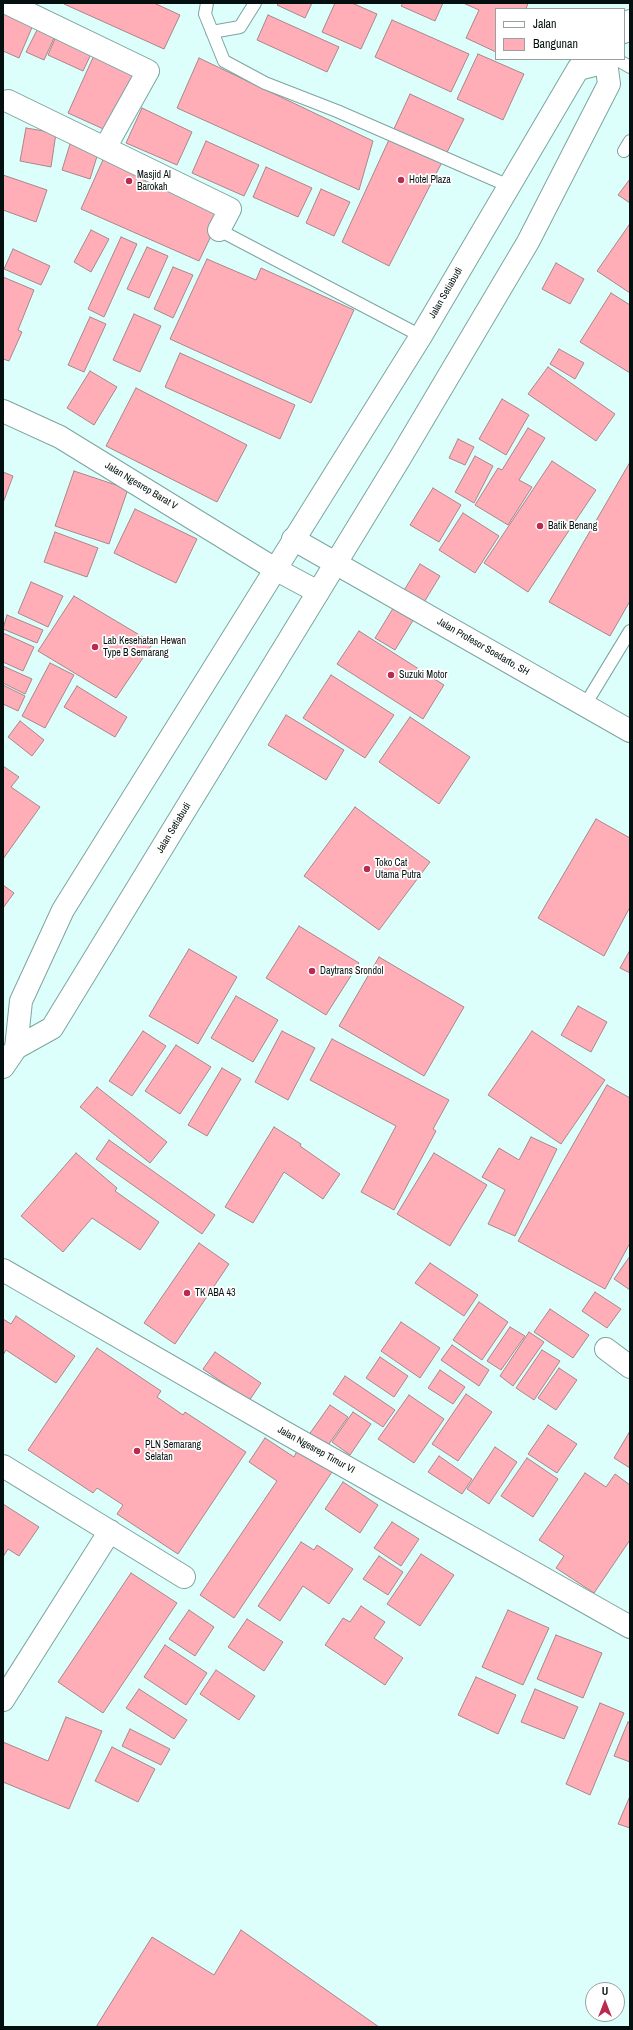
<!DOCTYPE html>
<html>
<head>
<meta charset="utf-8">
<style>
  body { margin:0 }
  #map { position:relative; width:633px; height:2030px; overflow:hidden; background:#ddfffc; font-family:"Archivo Narrow",sans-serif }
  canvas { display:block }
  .frame { position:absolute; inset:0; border:4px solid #03100f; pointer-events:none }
  .legend { position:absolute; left:495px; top:8px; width:130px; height:52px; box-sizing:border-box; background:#fff; border:1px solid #9a9f9f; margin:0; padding:5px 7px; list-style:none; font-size:12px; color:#03100f }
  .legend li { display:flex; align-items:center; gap:8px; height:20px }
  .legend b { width:20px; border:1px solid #9a9f9f }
  .north { position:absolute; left:585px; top:1982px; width:40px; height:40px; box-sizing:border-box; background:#fff; border:1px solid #9a9f9f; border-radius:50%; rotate:0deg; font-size:11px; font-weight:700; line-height:16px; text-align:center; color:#03100f }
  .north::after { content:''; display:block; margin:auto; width:14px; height:18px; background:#ba2a50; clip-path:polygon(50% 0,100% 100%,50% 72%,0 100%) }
</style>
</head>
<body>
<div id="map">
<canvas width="633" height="2030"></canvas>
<div class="frame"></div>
<ul class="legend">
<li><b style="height:5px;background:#fff"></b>Jalan</li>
<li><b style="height:11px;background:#ffadb7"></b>Bangunan</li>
</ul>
<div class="north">U</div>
</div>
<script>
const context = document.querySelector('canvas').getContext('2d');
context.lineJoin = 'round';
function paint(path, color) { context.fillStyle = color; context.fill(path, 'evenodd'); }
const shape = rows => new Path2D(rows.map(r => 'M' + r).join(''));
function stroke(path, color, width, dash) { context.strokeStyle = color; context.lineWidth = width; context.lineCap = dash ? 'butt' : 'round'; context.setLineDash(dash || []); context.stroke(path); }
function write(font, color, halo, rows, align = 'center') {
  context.font = font + ' "Archivo Narrow",sans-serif'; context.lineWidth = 3.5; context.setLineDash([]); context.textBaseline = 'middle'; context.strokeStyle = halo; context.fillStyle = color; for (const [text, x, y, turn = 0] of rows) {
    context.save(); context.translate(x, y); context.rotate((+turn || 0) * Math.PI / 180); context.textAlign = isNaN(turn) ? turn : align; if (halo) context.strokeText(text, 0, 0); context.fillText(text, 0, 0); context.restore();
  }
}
const building = shape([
  [65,3,154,3,180,15,164,49,64,4,65,3],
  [279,3,312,3,305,18,277,5,279,3],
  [335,3,352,3,377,14,361,49,322,32,335,3],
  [403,3,443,3,435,21,401,6,403,3],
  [463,3,528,3,526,9,496,9,496,52,466,38,479,10,463,3],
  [5,12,33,25,19,58,3,51,3,16,5,12],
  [268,15,339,47,327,72,257,40,268,15],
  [392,20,469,54,451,92,375,57,392,20],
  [39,26,56,34,44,60,26,52,39,26],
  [57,34,93,50,83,71,48,55,57,34],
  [96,51,138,71,110,132,68,113,96,51],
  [478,54,524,74,503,120,457,99,478,54],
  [199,58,373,141,359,190,177,108,199,58],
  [410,94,464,119,389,266,342,242,410,94],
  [142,108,192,132,177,165,126,143,142,108],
  [26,128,56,133,51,167,20,161,26,128],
  [71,141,99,150,90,179,62,170,71,141],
  [206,141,259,165,244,196,192,173,206,141],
  [106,153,224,209,199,261,81,209,106,153],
  [266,167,312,188,298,217,253,197,266,167],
  [3,175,47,190,36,222,3,210,3,175],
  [630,179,630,203,618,195,630,179],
  [321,189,350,202,334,236,306,223,321,189],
  [629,225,630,225,630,293,597,271,629,225],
  [91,230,109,239,91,272,74,262,91,230],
  [121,237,137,244,104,317,88,309,121,237],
  [147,247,168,256,149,298,127,289,147,247],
  [13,249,50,266,41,285,4,269,13,249],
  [207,259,256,280,261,268,354,310,311,403,170,339,207,259],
  [556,263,584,279,570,304,542,289,556,263],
  [173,267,193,275,173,318,154,309,173,267],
  [3,277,34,290,18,330,22,332,9,361,3,359,3,277],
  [611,293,630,305,630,373,580,342,611,293],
  [134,314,161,326,140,372,113,360,134,314],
  [90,317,106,324,84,372,68,365,90,317],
  [559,349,584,363,575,379,550,364,559,349],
  [180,353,295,405,280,439,165,387,180,353],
  [548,367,615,414,596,441,528,394,548,367],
  [90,371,117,387,94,425,67,408,90,371],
  [136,388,247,445,217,502,106,446,136,388],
  [502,399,529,415,506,455,479,439,502,399],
  [528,428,545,438,519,480,532,487,508,525,475,505,498,468,502,470,528,428],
  [458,439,474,447,465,465,449,458,458,439],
  [475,456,493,466,474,503,455,492,475,456],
  [552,461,596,490,528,592,484,563,552,461],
  [630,462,630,601,610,636,549,602,630,462],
  [74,471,128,489,109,544,55,526,74,471],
  [3,472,13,476,3,503,3,472],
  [433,488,461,505,439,542,410,525,433,488],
  [135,509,197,539,176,583,114,553,135,509],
  [463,513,499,536,475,573,439,550,463,513],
  [55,532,98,548,87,577,44,562,55,532],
  [420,564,440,576,395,650,375,638,420,564],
  [31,582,63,596,48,627,18,613,31,582],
  [74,596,153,643,116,698,38,651,74,596],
  [7,615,43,630,37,643,3,629,7,615],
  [359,631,444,685,423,719,337,664,359,631],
  [3,633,34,647,23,671,3,662,3,633],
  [50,663,74,675,45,728,22,716,50,663],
  [3,666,32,679,25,694,3,683,3,666],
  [331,675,394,715,365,758,303,718,331,675],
  [3,685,25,696,18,711,3,704,3,685],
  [77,686,127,717,115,737,64,707,77,686],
  [286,715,344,750,326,780,268,745,286,715],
  [410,717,470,757,439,804,379,762,410,717],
  [20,721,44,740,32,756,8,737,20,721],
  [3,766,19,777,11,787,40,807,3,859,3,766],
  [355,807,430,862,379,930,304,876,355,807],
  [596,819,630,838,630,907,604,956,538,918,596,819],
  [3,885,14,893,3,908,3,885],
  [299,926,359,963,326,1015,266,978,299,926],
  [189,949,237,977,198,1044,149,1016,189,949],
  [630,950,630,973,620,968,630,950],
  [379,957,464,1007,424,1076,339,1026,379,957],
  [236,996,278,1020,253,1062,211,1038,236,996],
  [578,1006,607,1022,591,1052,561,1035,578,1006],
  [143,1031,166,1046,132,1096,109,1081,143,1031],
  [282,1031,315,1048,288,1100,255,1082,282,1031],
  [532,1031,605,1080,561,1144,488,1095,532,1031],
  [332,1039,449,1100,433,1129,436,1131,394,1210,361,1192,396,1126,310,1080,332,1039],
  [176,1045,211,1067,180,1114,145,1091,176,1045],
  [222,1068,241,1079,207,1136,188,1125,222,1068],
  [607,1085,630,1098,630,1243,605,1289,518,1241,607,1085],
  [97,1087,167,1142,150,1163,80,1107,97,1087],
  [274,1127,301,1144,300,1146,340,1174,323,1199,284,1172,253,1223,225,1207,274,1127],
  [531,1137,557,1149,515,1236,488,1224,505,1190,482,1177,499,1148,519,1160,531,1137],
  [109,1140,215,1215,202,1234,96,1159,109,1140],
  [76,1153,117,1188,115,1191,159,1222,140,1250,92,1218,63,1252,21,1216,76,1153],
  [434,1153,487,1185,450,1246,397,1214,434,1153],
  [199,1243,229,1264,175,1344,144,1323,199,1243],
  [630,1256,630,1290,614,1279,630,1256],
  [430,1263,478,1295,464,1316,415,1283,430,1263],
  [595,1292,621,1309,607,1328,582,1311,595,1292],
  [479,1302,508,1322,482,1360,453,1340,479,1302],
  [550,1309,589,1335,573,1358,534,1332,550,1309],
  [16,1316,75,1356,56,1383,6,1350,3,1355,3,1319,11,1324,16,1316],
  [401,1322,440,1348,420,1378,381,1351,401,1322],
  [510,1327,525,1336,501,1370,487,1361,510,1327],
  [529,1332,544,1342,513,1386,500,1376,529,1332],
  [452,1345,489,1370,479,1386,441,1360,452,1345],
  [97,1348,161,1391,157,1397,183,1415,185,1412,246,1452,178,1554,117,1514,123,1505,97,1488,93,1493,28,1450,97,1348],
  [542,1350,560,1361,534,1400,516,1388,542,1350],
  [215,1352,261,1383,249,1401,203,1369,215,1352],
  [380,1357,408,1376,394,1397,366,1378,380,1357],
  [559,1368,577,1380,556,1410,538,1398,559,1368],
  [440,1370,465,1387,453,1404,428,1388,440,1370],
  [345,1376,395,1410,383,1427,333,1394,345,1376],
  [466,1394,492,1412,458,1461,432,1444,466,1394],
  [409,1395,444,1419,414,1463,378,1439,409,1395],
  [330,1405,348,1417,326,1448,308,1436,330,1405],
  [353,1412,371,1424,350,1455,332,1442,353,1412],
  [548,1425,577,1444,557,1473,528,1454,548,1425],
  [630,1431,630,1468,614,1458,630,1431],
  [265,1438,294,1457,298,1449,332,1472,234,1618,200,1595,277,1481,249,1462,265,1438],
  [495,1447,517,1462,489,1504,467,1489,495,1447],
  [439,1456,472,1479,462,1494,428,1472,439,1456],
  [527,1458,558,1479,533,1517,501,1496,527,1458],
  [585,1473,606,1487,615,1474,630,1485,630,1540,594,1593,556,1568,564,1556,539,1540,585,1473],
  [343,1482,378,1505,360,1533,325,1509,343,1482],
  [3,1504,39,1527,19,1556,8,1549,3,1557,3,1504],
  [392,1522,419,1539,401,1566,374,1548,392,1522],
  [301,1542,314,1550,317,1545,353,1569,329,1604,303,1586,280,1621,258,1606,301,1542],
  [421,1554,454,1575,420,1626,387,1604,421,1554],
  [379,1556,403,1572,388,1595,363,1579,379,1556],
  [131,1573,177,1603,103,1713,58,1682,131,1573],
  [361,1606,385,1622,374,1638,403,1658,385,1685,325,1645,343,1618,350,1622,361,1606],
  [189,1610,214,1627,195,1656,169,1639,189,1610],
  [508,1610,549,1628,523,1685,482,1667,508,1610],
  [247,1619,283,1642,264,1671,228,1647,247,1619],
  [556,1635,602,1653,583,1698,537,1679,556,1635],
  [165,1645,207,1673,186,1705,144,1677,165,1645],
  [216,1670,255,1696,239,1720,200,1694,216,1670],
  [476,1677,516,1695,498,1734,458,1715,476,1677],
  [139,1689,187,1720,174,1739,126,1708,139,1689],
  [535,1689,578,1707,564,1739,521,1722,535,1689],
  [600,1703,624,1713,590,1795,566,1784,600,1703],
  [66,1717,102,1731,69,1809,3,1782,3,1742,48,1761,66,1717],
  [628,1722,630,1723,630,1762,614,1756,628,1722],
  [130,1729,170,1749,161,1765,122,1746,130,1729],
  [112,1747,155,1769,138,1802,95,1781,112,1747],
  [630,1796,630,1828,618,1824,630,1796],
  [241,1930,379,2027,96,2027,152,1937,214,1975,241,1930]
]);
paint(building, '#ffadb7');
stroke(building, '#a98689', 1);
const lane = shape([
  [207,3,205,14,224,61,265,83,337,111,509,186],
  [212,32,240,27,255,3],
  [616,59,630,67],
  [624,151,630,141],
  [219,230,421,336],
  [585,705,630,631]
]);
const street = shape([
  [7,3,148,71,105,148],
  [8,101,230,209,219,230],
  [3,411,60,437,275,569,318,592],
  [3,1270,284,1432,630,1627],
  [606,1349,630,1367],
  [3,1466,184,1577],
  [3,1700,110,1531]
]);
const secondary = shape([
  [293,539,630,731]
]);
const highway = shape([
  [624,32,630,21],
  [16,1048,21,1001,63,910,421,336,578,69,606,62],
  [3,1067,16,1048,52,1028,400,458,528,242,609,84,606,62,608,59]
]);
stroke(lane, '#7da4a1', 14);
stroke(street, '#7da4a1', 24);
stroke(secondary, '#7da4a1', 24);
stroke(highway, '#7da4a1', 24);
stroke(lane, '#fff', 12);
stroke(street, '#fff', 22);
stroke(secondary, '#fff', 22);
stroke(highway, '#fff', 22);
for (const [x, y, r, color] of [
  [401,180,4,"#ba2a50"],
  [129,181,4,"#ba2a50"],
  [540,526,4,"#ba2a50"],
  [95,647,4,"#ba2a50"],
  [391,675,4,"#ba2a50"],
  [367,869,4,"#ba2a50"],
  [312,971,4,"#ba2a50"],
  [187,1293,4,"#ba2a50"],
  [137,1451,4,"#ba2a50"]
]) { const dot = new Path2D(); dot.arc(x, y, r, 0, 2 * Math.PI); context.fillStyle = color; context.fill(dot); stroke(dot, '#fff', 1.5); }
write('10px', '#03100f', '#fff', [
  ["Masjid Al",137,175],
  ["Barokah",137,187],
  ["Hotel Plaza",409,180],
  ["Batik Benang",548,526],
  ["Lab Kesehatan Hewan",103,641],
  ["Type B Semarang",103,653],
  ["Suzuki Motor",399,675],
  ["Toko Cat",375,863],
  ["Utama Putra",375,875],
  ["Daytrans Srondol",320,971],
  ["TK ABA 43",195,1293],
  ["PLN Semarang",145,1445],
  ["Selatan",145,1457]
], 'left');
write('10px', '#03100f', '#fff', [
  ["Jalan Setiabudi",446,293,-60],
  ["Jalan Ngesrep Barat V",141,486,31],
  ["Jalan Profesor Soedarto, SH",483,647,30],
  ["Jalan Setiabudi",174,828,-59],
  ["Jalan Ngesrep Timur VI",316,1450,29]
]);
</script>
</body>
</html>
